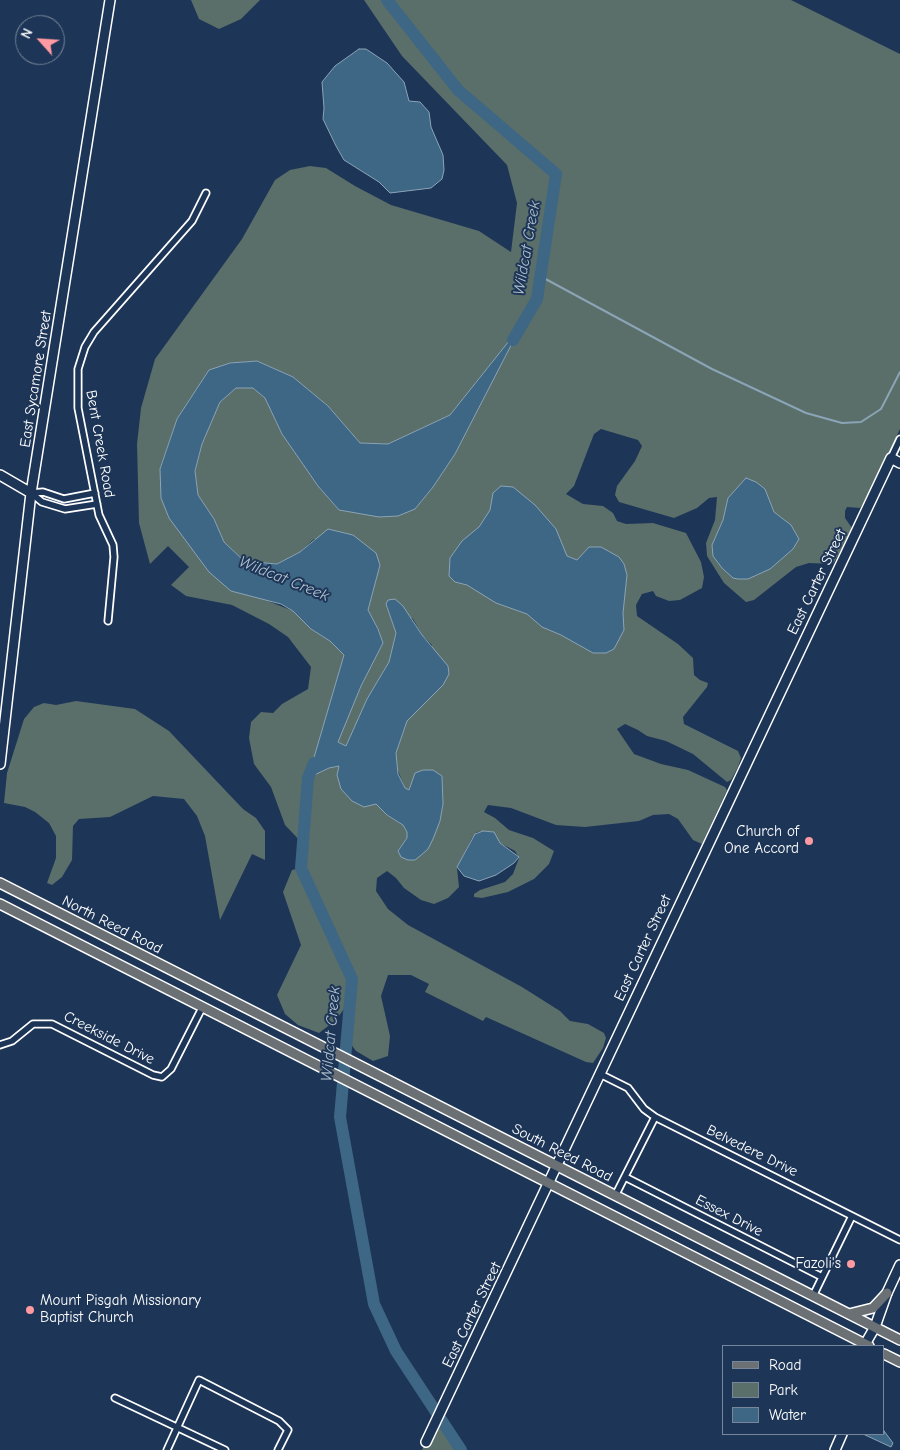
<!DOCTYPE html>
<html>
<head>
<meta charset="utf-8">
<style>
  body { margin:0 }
  #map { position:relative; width:900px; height:1450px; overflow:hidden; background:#1d3557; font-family:"Comic Neue",sans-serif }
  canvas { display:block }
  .legend { position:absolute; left:722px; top:1345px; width:162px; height:90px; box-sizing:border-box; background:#1d3557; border:1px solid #77869a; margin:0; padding:6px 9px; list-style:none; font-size:15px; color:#fff }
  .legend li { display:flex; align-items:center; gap:10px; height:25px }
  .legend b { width:25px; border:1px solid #77869a }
  .north { position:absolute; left:15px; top:15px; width:50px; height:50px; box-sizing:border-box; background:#1d3557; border:1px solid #77869a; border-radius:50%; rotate:296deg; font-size:14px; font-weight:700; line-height:20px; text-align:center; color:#fff }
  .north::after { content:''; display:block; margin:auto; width:18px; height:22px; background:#ff9aa2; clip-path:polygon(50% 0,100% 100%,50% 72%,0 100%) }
</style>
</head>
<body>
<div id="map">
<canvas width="900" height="1450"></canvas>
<ul class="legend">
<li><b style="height:6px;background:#6a7074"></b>Road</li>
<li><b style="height:14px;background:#5a6e6a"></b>Park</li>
<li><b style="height:14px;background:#3e6785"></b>Water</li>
</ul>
<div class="north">N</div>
</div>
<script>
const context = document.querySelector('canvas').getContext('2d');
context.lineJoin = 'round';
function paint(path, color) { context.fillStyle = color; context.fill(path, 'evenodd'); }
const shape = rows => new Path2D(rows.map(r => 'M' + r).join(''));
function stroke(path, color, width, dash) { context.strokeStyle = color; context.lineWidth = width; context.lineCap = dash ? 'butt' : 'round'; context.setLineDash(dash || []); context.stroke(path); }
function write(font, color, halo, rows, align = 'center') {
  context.font = font + ' "Comic Neue",sans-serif'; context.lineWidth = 4; context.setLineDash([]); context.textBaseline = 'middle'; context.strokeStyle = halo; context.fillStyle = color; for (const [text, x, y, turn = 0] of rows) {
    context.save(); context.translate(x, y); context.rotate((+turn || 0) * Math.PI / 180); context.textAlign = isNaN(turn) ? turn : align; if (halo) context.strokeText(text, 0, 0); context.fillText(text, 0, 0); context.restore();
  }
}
paint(shape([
  [191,0,260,0,241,19,219,29,199,19],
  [364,0,791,0,900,54,900,429,866,500,860,508,847,507,845,511,845,518,852,528,846,542,833,564,809,563,796,567,754,600,746,602,724,583,707,556,706,543,715,520,717,497,709,498,697,508,674,518,619,502,615,495,617,486,635,461,642,446,638,440,601,429,594,434,574,486,566,494,583,504,603,506,613,513,617,521,626,524,653,523,686,533,701,562,704,577,702,588,680,600,669,601,656,596,653,591,642,594,636,605,637,616,678,644,693,658,694,675,700,680,708,683,707,687,683,717,684,724,738,751,741,758,738,767,731,780,727,782,693,754,666,741,647,736,638,730,625,724,617,729,634,754,661,764,688,770,725,787,727,790,702,844,693,840,678,819,669,814,653,815,639,821,585,827,556,825,511,808,488,805,484,812,495,818,509,830,533,838,554,851,549,864,534,879,508,892,482,898,474,897,474,894,480,890,505,882,513,874,519,858,515,851,500,843,491,831,487,831,477,832,472,838,457,868,459,887,448,898,434,904,421,900,404,888,396,878,387,871,377,878,376,891,388,909,408,925,522,987,560,1011,570,1021,588,1024,604,1033,606,1038,603,1048,593,1063,586,1062,486,1017,483,1021,425,992,429,984,411,975,388,975,381,996,390,1036,388,1056,373,1061,356,1051,347,1039,349,1002,336,1020,319,1033,298,1025,285,1014,277,995,301,945,283,892,292,870,301,868,303,844,285,825,271,787,254,764,249,738,251,722,261,712,273,713,282,704,308,689,311,667,288,637,269,624,232,605,186,596,171,585,189,567,168,546,150,564,139,523,137,444,141,408,155,359,242,239,275,180,290,170,310,166,326,168,355,186,391,205,479,231,511,252,517,203,507,165,402,56],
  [519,329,455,454,433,487,415,509,339,510,318,486,282,434,265,398,253,388,236,388,220,402,202,444,195,472,198,495,214,519,224,542,244,561,277,564,300,552,314,539,380,565,368,610,378,629,383,643,361,686,337,742,346,747,367,699,389,662,396,633,386,604,413,619,422,635,432,645,431,696,407,721,396,753,396,766,405,788,409,790,442,776,443,804,440,821,428,849,398,851,407,838,407,832,403,825,387,815,339,766,329,768,309,777,344,655,330,641,311,629,293,611,258,597,160,468,177,419,209,370,230,363,257,361,293,377,328,406,360,443,388,444,450,415],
  [76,701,135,709,169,731,243,809,256,818,265,831,265,860,252,854,220,920,205,836,197,816,184,799,153,796,110,817,79,819,73,826,72,860,62,877,52,885,47,883,56,858,56,836,49,823,35,812,25,807,4,803,7,773,24,719,34,707,44,703,56,705],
  [439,1415,460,1449,461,1450,422,1450]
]), '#5a6e6a');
const water = shape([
  [359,49,366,49,387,63,404,82,409,101,420,102,429,112,431,127,443,155,444,170,442,179,431,188,390,193,379,182,344,160,336,146,323,119,324,108,322,82,335,66,359,49],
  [521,326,455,454,433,487,415,509,398,516,379,517,339,510,318,486,282,434,265,398,253,388,236,388,220,402,202,444,195,471,198,495,214,519,224,542,244,561,277,564,300,552,328,529,353,535,376,553,380,565,368,610,378,629,383,643,361,686,338,742,346,746,367,699,389,662,396,633,386,604,388,600,395,599,403,606,422,635,448,666,449,674,443,685,407,721,396,753,398,774,405,788,409,790,415,773,423,770,433,770,442,776,443,804,440,821,433,839,428,849,420,856,415,860,408,860,401,857,398,851,407,838,407,832,403,825,387,815,376,804,364,807,352,801,341,789,337,775,339,766,329,768,308,778,344,655,330,641,311,629,293,611,281,604,231,591,209,572,169,518,161,498,160,469,177,419,209,370,230,363,257,361,293,377,328,406,360,443,388,444,450,415,521,326],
  [746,478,756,482,765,489,774,512,791,525,799,539,793,549,770,569,748,579,738,579,733,578,722,568,713,556,712,545,723,520,728,498,746,478],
  [501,486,513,487,535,505,556,529,567,556,577,560,589,547,601,547,619,557,624,564,627,575,623,613,624,630,614,649,606,653,593,653,561,635,542,627,527,614,496,603,467,585,455,582,449,576,450,558,462,541,479,527,490,510,493,493,501,486],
  [483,831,494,832,500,843,519,857,514,863,496,875,479,881,464,876,457,867,475,834,483,831],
  [884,1431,893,1443,891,1447,863,1434,884,1434,884,1431]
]);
paint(water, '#3e6785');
stroke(water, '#8ba4b6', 1);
stroke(shape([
  [540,276,712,369,806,413,842,423,861,422,881,409,900,372]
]), '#8ba4b6', 2);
stroke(shape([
  [387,0,458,90,556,174,537,299,513,340],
  [314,763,308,778,301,868,352,979,340,1117,374,1304,396,1351,461,1450]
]), '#3e6785', 12);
const street = shape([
  [891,458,900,439],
  [31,493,42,502,65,509,97,504],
  [31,493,43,492,64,499,95,493],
  [108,621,114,557,113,545,99,515,78,408,78,369,85,347,94,332,192,221,206,193],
  [0,1045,12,1041,33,1024,52,1024,153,1075,162,1077,171,1069,202,1008],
  [600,1074,628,1088,644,1109,655,1117,900,1240],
  [625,1177,822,1277],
  [615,1196,655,1117],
  [813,1296,852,1216],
  [115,1398,225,1450],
  [167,1450,199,1380,279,1421,288,1430,278,1450]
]);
const secondary = shape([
  [0,475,31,493],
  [0,764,31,493,110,0],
  [864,1346,875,1327,887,1293,900,1265],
  [426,1442,891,458,900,463],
  [835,1450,842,1434]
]);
const primary = shape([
  [0,883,900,1340],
  [0,904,869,1346],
  [849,1314,873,1308,887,1293],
  [884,1354,900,1362]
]);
stroke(street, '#fff', 9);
stroke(secondary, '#fff', 12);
stroke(primary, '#fff', 12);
stroke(street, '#1d3557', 5.5);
stroke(secondary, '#1d3557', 9);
stroke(primary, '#6a7074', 9);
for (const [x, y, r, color] of [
  [809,841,5,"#ff9aa2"],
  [851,1264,5,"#ff9aa2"],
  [30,1310,5,"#ff9aa2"]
]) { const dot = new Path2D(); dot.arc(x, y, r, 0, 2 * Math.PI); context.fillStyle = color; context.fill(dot); stroke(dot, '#1d3557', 2); }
write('15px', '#fff', '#1d3557', [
  ["East Sycamore Street",36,379,-81],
  ["Bent Creek Road",100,444,80],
  ["East Carter Street",817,582,-64],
  ["North Reed Road",112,925,27],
  ["East Carter Street",643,948,-65],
  ["Creekside Drive",109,1038,27],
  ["Belvedere Drive",752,1151,26],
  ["South Reed Road",562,1153,27],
  ["Essex Drive",729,1216,27],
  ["East Carter Street",472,1315,-64]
]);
write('15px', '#fff', '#1d3557', [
  ["Church of",799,832],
  ["One Accord",799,849],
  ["Fazoli's",841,1264],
  ["Mount Pisgah Missionary",40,1301,"left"],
  ["Baptist Church",40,1318,"left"]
], 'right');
write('italic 16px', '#b2c2ce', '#1d3557', [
  ["Wildcat Creek",527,248,-80],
  ["Wildcat Creek",284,579,22],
  ["Wildcat Creek",331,1034,-85]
]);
</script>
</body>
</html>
